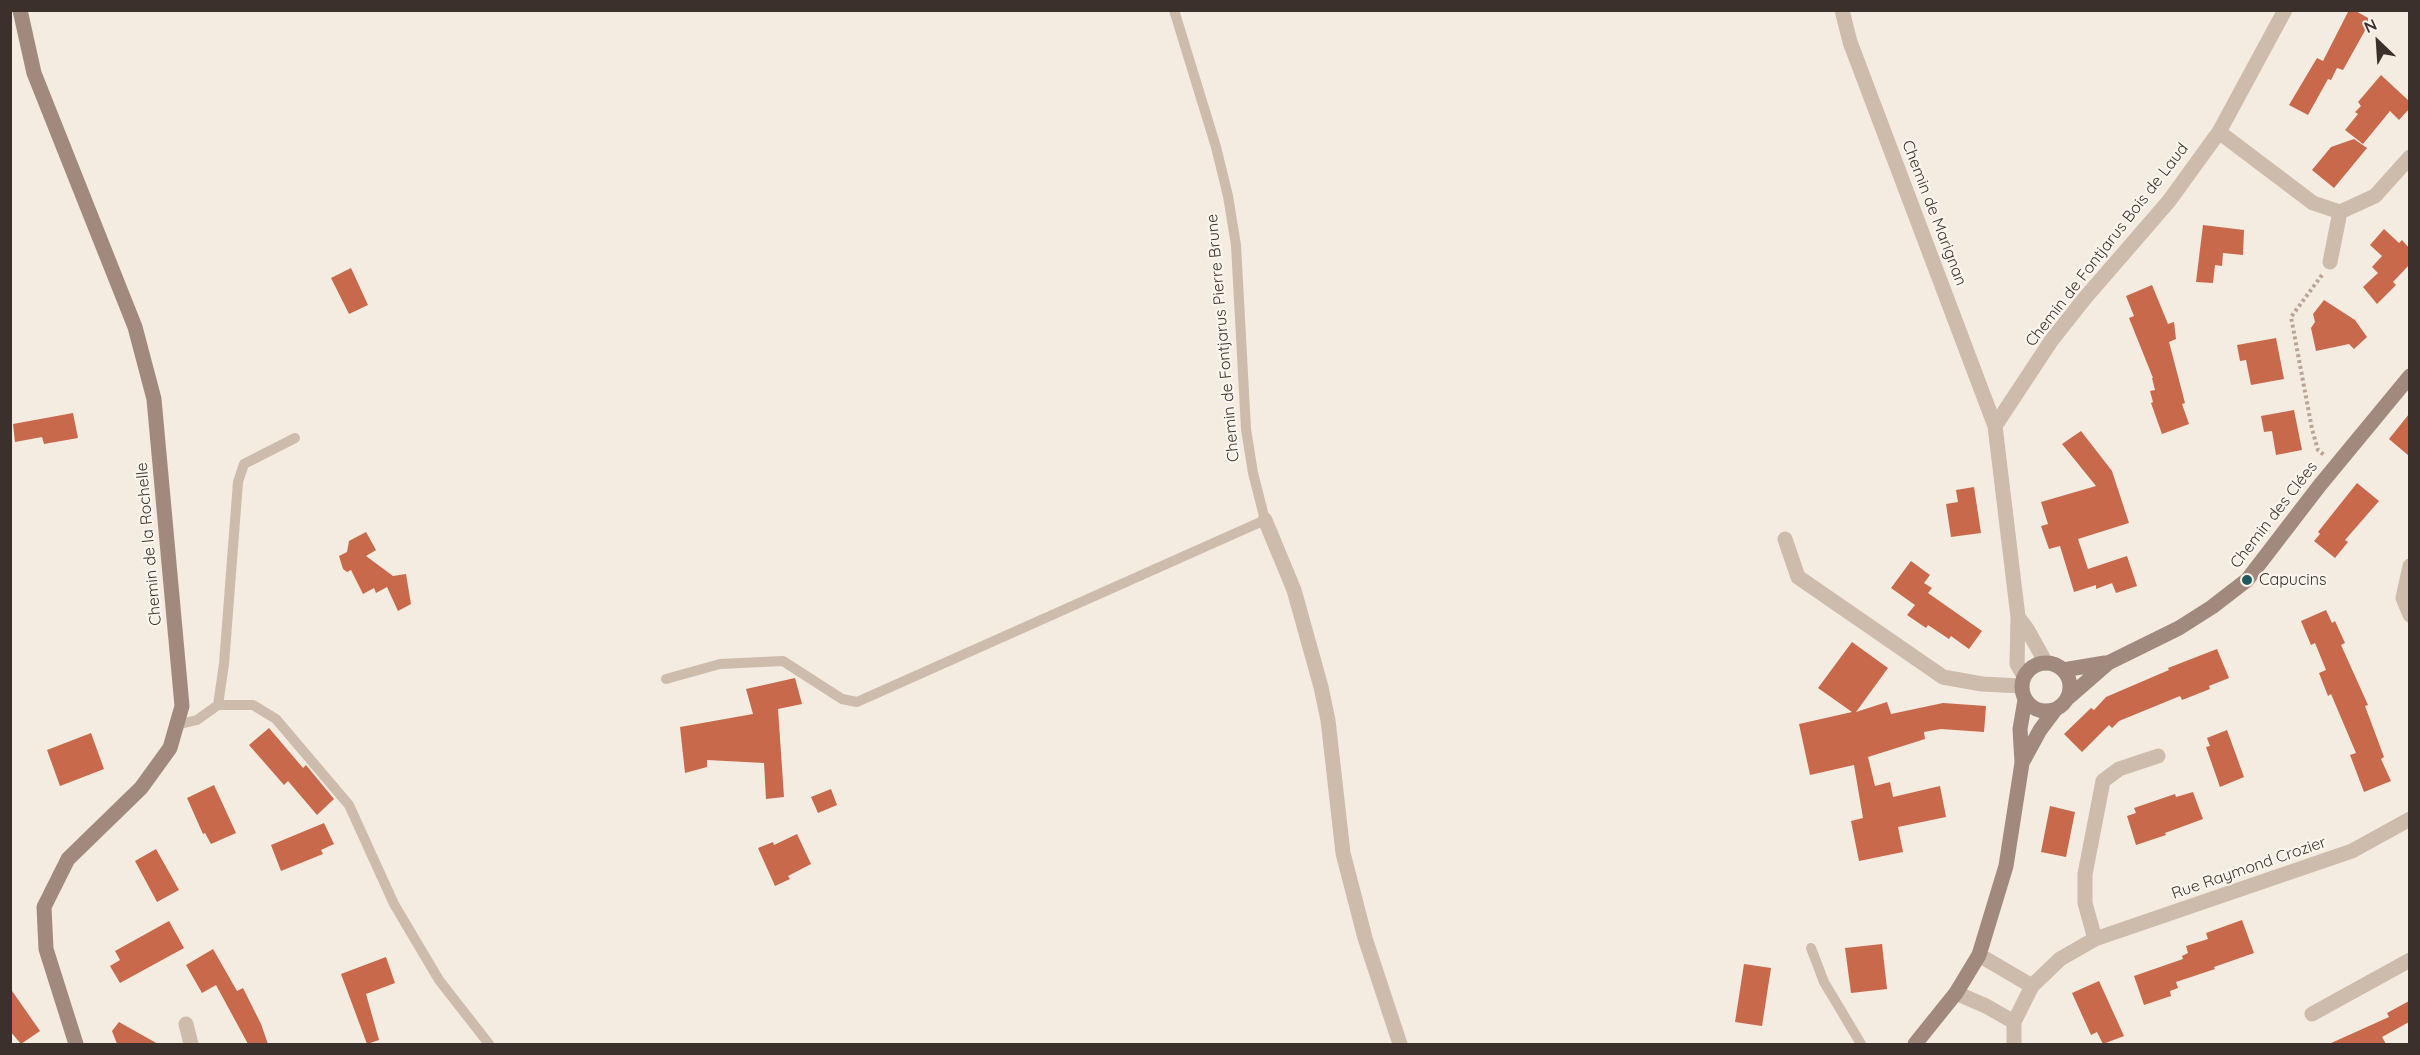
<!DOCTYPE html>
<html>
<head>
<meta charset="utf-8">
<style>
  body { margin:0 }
  #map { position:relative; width:2420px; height:1055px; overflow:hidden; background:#f4ebe1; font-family:Quicksand,sans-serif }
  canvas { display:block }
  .frame { position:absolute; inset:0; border:12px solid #3b302b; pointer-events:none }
  .north { position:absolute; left:2348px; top:12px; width:60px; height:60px; -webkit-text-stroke:4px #fbf5ee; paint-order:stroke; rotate:335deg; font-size:16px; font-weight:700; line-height:24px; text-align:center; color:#3b302b }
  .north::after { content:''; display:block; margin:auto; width:21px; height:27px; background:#3b302b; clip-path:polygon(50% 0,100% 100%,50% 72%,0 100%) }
</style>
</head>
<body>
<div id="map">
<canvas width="2420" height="1055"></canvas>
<div class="frame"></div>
<div class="north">N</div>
</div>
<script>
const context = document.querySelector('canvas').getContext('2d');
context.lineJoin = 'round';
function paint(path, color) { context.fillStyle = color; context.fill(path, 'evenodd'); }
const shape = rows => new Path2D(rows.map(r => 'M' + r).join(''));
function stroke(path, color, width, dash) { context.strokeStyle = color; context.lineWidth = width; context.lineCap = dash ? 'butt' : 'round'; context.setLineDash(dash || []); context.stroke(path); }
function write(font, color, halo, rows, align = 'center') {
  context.font = font + ' Quicksand,sans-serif'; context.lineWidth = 4.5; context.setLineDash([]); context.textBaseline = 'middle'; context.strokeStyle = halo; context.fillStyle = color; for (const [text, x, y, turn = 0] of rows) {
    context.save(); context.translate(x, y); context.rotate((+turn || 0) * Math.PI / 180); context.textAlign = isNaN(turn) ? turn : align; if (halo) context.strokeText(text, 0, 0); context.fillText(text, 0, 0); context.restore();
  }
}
paint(shape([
  [2349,10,2354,10,2368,18,2368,25,2343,70,2337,68,2331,80,2328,79,2308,115,2289,105,2317,58,2323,61],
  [2381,75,2409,101,2409,109,2399,120,2390,111,2363,144,2345,130,2358,114,2355,112,2361,106,2358,102],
  [2354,139,2367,148,2334,188,2312,170,2331,147],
  [2203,225,2244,230,2243,255,2223,253,2222,266,2215,265,2213,283,2196,282],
  [2384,229,2399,243,2402,240,2409,248,2409,265,2393,282,2396,285,2377,304,2363,287,2378,273,2372,267,2382,256,2370,245],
  [351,268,368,305,349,314,331,278],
  [2152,285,2168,324,2174,322,2176,339,2169,342,2185,403,2182,404,2189,424,2162,434,2151,403,2153,402,2150,391,2155,390,2152,378,2153,378,2129,318,2134,316,2126,296],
  [2324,300,2355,320,2367,337,2354,349,2349,344,2316,351,2311,328,2315,322,2313,314],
  [2276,338,2284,379,2251,385,2246,360,2240,361,2237,345],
  [2294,410,2302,450,2276,455,2272,431,2264,432,2261,416],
  [73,413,78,438,44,444,42,437,15,442,13,424],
  [2409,414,2409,456,2389,439],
  [2081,431,2112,471,2129,523,2078,539,2088,569,2127,556,2137,586,2116,593,2112,583,2096,589,2096,585,2074,592,2060,546,2049,549,2041,526,2048,524,2041,502,2096,486,2062,444],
  [2357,483,2379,501,2345,540,2348,542,2335,558,2314,541,2320,534,2318,532],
  [1974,487,1981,533,1951,537,1946,504,1958,502,1956,490],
  [366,532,376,550,366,556,393,576,406,574,411,604,398,611,387,587,376,593,374,588,363,594,351,570,347,572,343,569,339,556,347,552,349,541],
  [1911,561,1930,575,1924,583,1932,588,1928,593,1982,631,1969,649,1951,636,1949,639,1928,625,1926,628,1907,615,1915,605,1891,588],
  [2326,610,2332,623,2335,621,2345,643,2341,645,2368,705,2365,706,2384,757,2381,759,2391,781,2364,792,2350,755,2356,753,2331,694,2328,696,2319,673,2326,670,2315,643,2311,645,2301,621],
  [1852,642,1888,668,1856,712,1887,702,1891,714,1943,703,1986,706,1984,732,1941,729,1924,732,1925,739,1868,757,1875,786,1890,782,1893,797,1940,786,1946,817,1898,827,1903,852,1859,861,1851,821,1863,818,1854,765,1810,775,1799,724,1852,712,1818,688],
  [2217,649,2229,678,2209,686,2210,689,2182,700,2180,696,2119,721,2112,728,2109,725,2082,752,2064,734,2091,708,2094,710,2106,697,2169,670,2168,668],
  [795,678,802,704,778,709,784,797,766,799,764,763,707,760,707,767,685,773,680,727,753,714,746,689],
  [269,728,303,768,306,765,334,799,317,815,288,781,284,785,249,745],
  [2227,730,2244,777,2220,787,2206,747,2210,746,2207,738],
  [91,733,104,769,60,786,47,750],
  [214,785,236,833,211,844,205,833,203,834,187,798],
  [831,789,837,805,818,813,811,797],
  [2193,792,2203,819,2165,833,2166,835,2136,845,2127,816,2136,813,2134,808,2175,794,2176,797],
  [2050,806,2075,812,2066,857,2041,852],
  [324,823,334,844,321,850,323,854,281,871,271,845],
  [797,834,811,864,788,876,790,879,775,886,758,848,773,842,774,845],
  [156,849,179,890,157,902,135,861],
  [2242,920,2254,953,2214,967,2215,969,2176,982,2178,988,2170,991,2171,996,2144,1005,2134,976,2183,959,2182,956,2188,953,2186,946,2208,939,2206,933],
  [169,921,184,948,120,983,110,966,120,960,115,951],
  [1882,944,1887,989,1851,993,1845,948],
  [213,949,237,991,243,988,261,1024,268,1044,248,1044,216,985,202,993,186,965],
  [386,957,395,983,366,994,379,1040,367,1044,341,974],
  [1744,964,1771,968,1762,1026,1735,1022],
  [2099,981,2124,1036,2103,1044,2097,1032,2091,1035,2072,993],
  [10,988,40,1031,21,1044,10,1031],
  [2409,1001,2409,1022,2382,1037,2386,1044,2329,1044,2389,1017,2387,1013],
  [119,1022,158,1044,117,1044,112,1031]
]), '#c8694b');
stroke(shape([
  [2322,275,2291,317,2312,429,2318,450,2324,455]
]), '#b9a596', 4, [3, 3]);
stroke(shape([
  [666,679,720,664,783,661,842,699,857,702,1265,520,1253,473,1246,429,1236,245,1228,196,1216,147,1174,10],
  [218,705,253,705,276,719,349,805,394,904,439,980,489,1044],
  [176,725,197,720,218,705,224,664,238,482,244,464,295,438],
  [1811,948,1824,982,1861,1044]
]), '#cdbbac', 10);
stroke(shape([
  [1842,10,1850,42,1995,426,2018,617,2017,664,2024,676],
  [2219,132,2313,203,2340,212,2375,196,2410,157],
  [2330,262,2340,212],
  [1995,426,2051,341,2085,298,2169,201,2219,132,2285,10],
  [1265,520,1294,590,1321,687,1328,720,1343,853,1365,938,1400,1044],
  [1785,539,1798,577,1943,677,1982,684,2021,686],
  [2410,566,2403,598,2410,615],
  [2018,617,2027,629,2046,663],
  [2095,939,2085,903,2085,874,2103,781,2119,769,2158,756],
  [1979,955,2032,986],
  [1956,993,1986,1006,2014,1022],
  [2312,1014,2410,960],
  [186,1024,191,1044],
  [2014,1044,2014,1022,2032,986,2060,959,2095,939,2352,851,2410,819]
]), '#cdbbac', 15);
stroke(shape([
  [20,10,34,73,135,327,154,399,182,706,170,748,141,788,68,859,44,907,46,949,76,1044],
  '2022 687a24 24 0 1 1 48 0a24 24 0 1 1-48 0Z',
  [2063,670,2105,663],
  [2069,697,2108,663,2179,628,2212,607,2247,580,2320,485,2410,376],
  [2022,763,2040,730,2055,710],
  [1915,1044,1956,993,1979,955,2006,866,2022,763,2020,729,2025,700]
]), '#a18a7d', 15);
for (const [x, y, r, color] of [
  [2247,580,6,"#1f5a5e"]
]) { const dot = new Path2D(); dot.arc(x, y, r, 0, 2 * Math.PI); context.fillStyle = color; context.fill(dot); stroke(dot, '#fbf5ee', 2); }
write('16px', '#3b302b', '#fbf5ee', [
  ["Chemin de Marignan",1934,213,69],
  ["Chemin de Fontjarus Bois de Laud",2107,245,-52],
  ["Chemin de Fontjarus Pierre Brune",1223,338,-95],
  ["Chemin des Clées",2274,515,-52],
  ["Chemin de la Rochelle",149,544,-95],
  ["Rue Raymond Crozier",2249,868,-19]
]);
write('16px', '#3b302b', '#fbf5ee', [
  ["Capucins",2259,580]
], 'left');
</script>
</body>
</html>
